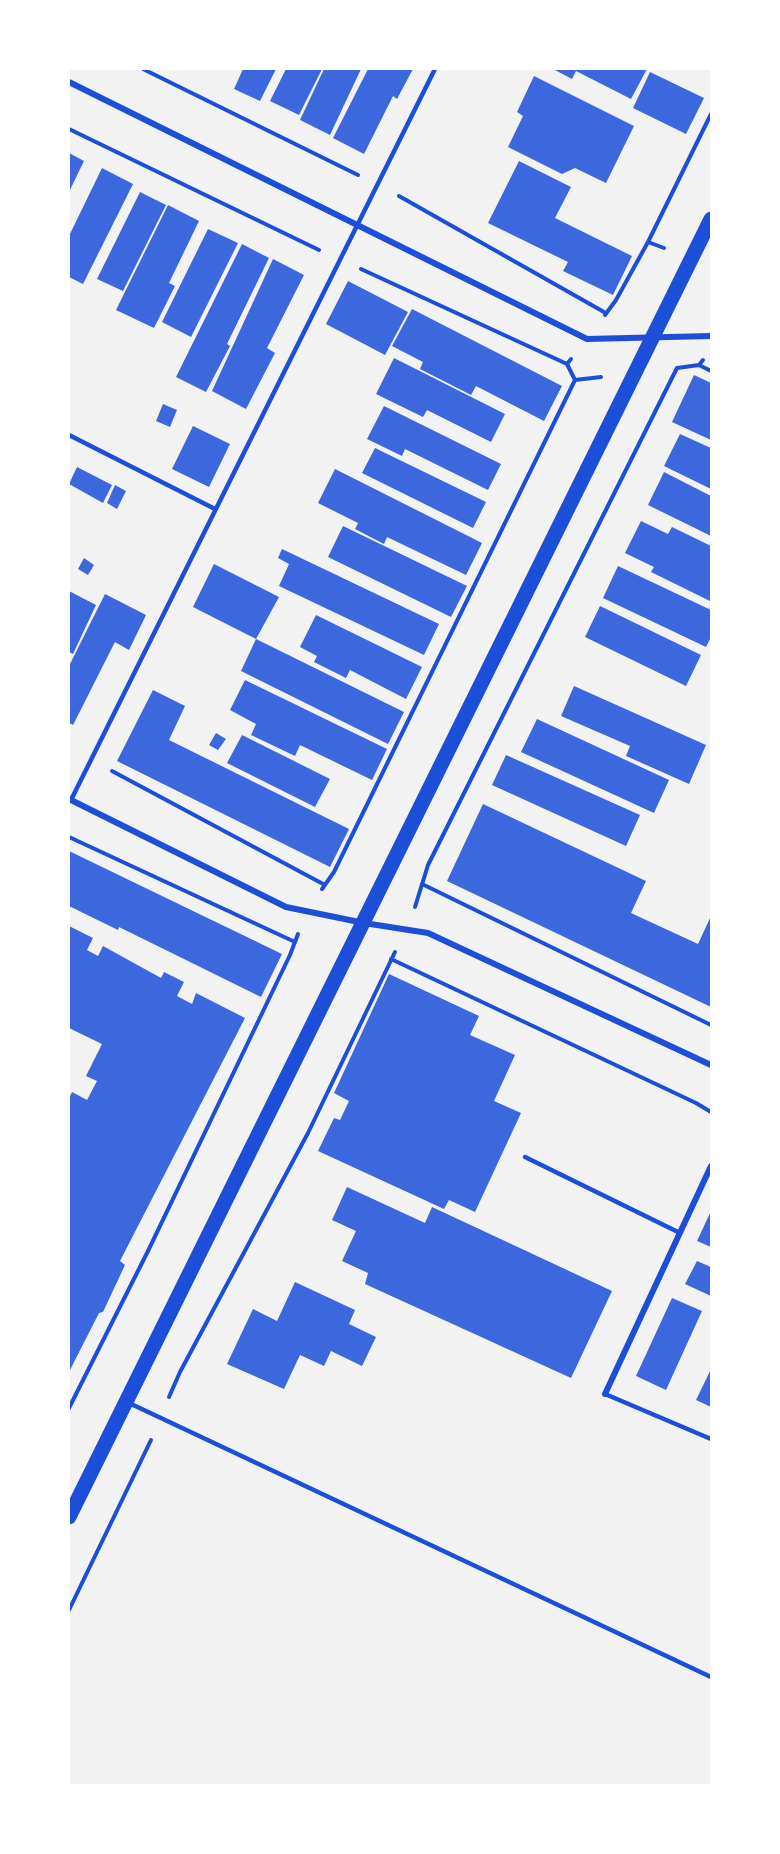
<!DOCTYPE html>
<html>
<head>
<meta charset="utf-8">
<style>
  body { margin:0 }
  #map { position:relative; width:780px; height:1854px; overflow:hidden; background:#f2f2f2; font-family:Jost,sans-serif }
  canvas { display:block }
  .frame { position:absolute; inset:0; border:70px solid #fff; pointer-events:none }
</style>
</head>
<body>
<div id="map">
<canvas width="780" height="1854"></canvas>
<div class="frame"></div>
</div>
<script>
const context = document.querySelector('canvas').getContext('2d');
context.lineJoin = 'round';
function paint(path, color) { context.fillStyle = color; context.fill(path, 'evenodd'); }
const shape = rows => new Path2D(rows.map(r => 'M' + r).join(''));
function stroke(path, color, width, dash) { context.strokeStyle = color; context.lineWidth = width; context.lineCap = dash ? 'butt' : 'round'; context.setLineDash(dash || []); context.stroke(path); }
paint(shape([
  [243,69,276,69,260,101,234,89],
  [286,69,322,69,299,115,270,101],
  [324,69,361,69,330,135,300,120],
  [368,69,413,69,397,99,393,96,364,154,333,138],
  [553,69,647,69,631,99,576,71,572,79],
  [650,72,704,98,686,134,633,108],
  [534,76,634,126,606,183,575,168,562,174,508,147,523,116,517,112],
  [69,153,84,161,69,192],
  [519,161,571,187,555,218,632,256,613,295,563,271,568,262,488,223],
  [102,168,133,184,83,284,69,277,69,236],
  [140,192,166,205,123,291,97,279],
  [168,205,199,221,169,283,175,286,154,328,116,310],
  [208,229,238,243,191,337,162,322],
  [242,244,269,258,227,344,230,346,206,392,176,377],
  [273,259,304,275,267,348,275,353,246,409,212,391],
  [348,281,408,312,385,355,326,324],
  [412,309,562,386,544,421,476,386,471,395,420,369,423,362,392,346],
  [394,358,505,414,491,442,427,410,423,417,376,394],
  [694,375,711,383,711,440,672,422],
  [163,404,177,410,170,427,156,421],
  [384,406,501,464,488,490,405,449,402,456,367,439],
  [193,426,230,444,209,487,172,469],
  [680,434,711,448,711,489,664,466],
  [375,448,486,502,473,528,362,473],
  [77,467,112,485,103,503,69,484],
  [335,469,482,543,466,575,387,537,384,544,355,529,358,523,318,503],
  [664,472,711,496,711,536,648,505],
  [115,485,126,491,117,509,107,503],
  [641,521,668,534,672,527,711,546,710,601,651,572,654,567,625,553],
  [343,526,467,586,451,617,328,557],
  [282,549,439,624,424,655,279,586,289,564,278,558],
  [84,558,94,565,88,575,78,569],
  [214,564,279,597,256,639,193,607],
  [618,566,711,610,711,637,706,647,603,598],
  [69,591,96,605,73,654,69,652],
  [105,594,146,615,129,650,115,642,73,725,69,723,69,666],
  [600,606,701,655,686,686,585,637],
  [316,615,422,667,406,699,350,670,346,678,314,662,317,656,300,647],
  [256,639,404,712,388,744,241,671],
  [245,680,387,749,372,780,300,745,295,756,251,735,256,724,230,710],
  [574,686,706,745,689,784,626,756,630,746,561,716],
  [153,690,185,706,169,740,349,829,330,867,117,761],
  [537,719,669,780,654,813,521,752],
  [216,733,226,739,218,750,209,745],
  [242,735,330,779,315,807,227,763],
  [506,755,640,815,626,846,492,785],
  [483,804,646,881,631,913,698,944,711,916,711,1007,447,881],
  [69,851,282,954,261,997,119,927,118,930,69,906],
  [69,926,93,938,87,950,98,956,103,946,161,978,164,972,184,982,177,996,192,1004,196,993,245,1018,120,1261,125,1265,103,1312,99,1313,69,1372,69,1098,72,1092,87,1100,97,1081,86,1076,102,1044,69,1028],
  [389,974,479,1016,470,1035,515,1055,494,1101,521,1113,475,1212,449,1200,444,1209,318,1151,334,1118,340,1120,349,1101,334,1093],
  [347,1187,425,1223,432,1207,612,1291,571,1378,365,1284,368,1273,342,1261,356,1231,332,1220],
  [711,1211,711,1247,697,1241],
  [697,1261,711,1267,711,1296,685,1284],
  [295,1282,355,1310,349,1324,376,1337,362,1366,331,1351,324,1366,300,1355,284,1389,227,1364,253,1309,277,1321],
  [672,1298,702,1311,666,1390,636,1376],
  [711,1369,711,1407,696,1400]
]), '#3d67dc');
stroke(shape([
  [143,69,358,175],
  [69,129,319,250],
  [399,196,604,312],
  [648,242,664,248],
  [361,269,567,364],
  [605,315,616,300,648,242,711,114],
  [699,365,711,371],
  [575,380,601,377],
  [112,771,325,885],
  [69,837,295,942],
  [422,884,711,1025],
  [322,889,334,872,575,380,567,364,571,359],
  [415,907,428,865,677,368,699,365,703,360],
  [391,959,696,1103,711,1112],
  [169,1397,180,1372,308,1133,395,952],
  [69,1408,148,1251,290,955,298,934],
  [69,1610,151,1440]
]), '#1d4ed8', 4);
stroke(shape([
  [69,435,215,509],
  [71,800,435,69],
  [525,1157,680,1233],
  [605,1394,711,1439],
  [129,1403,711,1677]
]), '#1d4ed8', 4.5);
stroke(shape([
  [69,82,587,339,711,336],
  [69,799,286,907,364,923,428,933,711,1065],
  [605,1394,711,1166]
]), '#1d4ed8', 6);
stroke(shape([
  [69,1517,711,219]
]), '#1d4ed8', 15);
</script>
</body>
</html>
